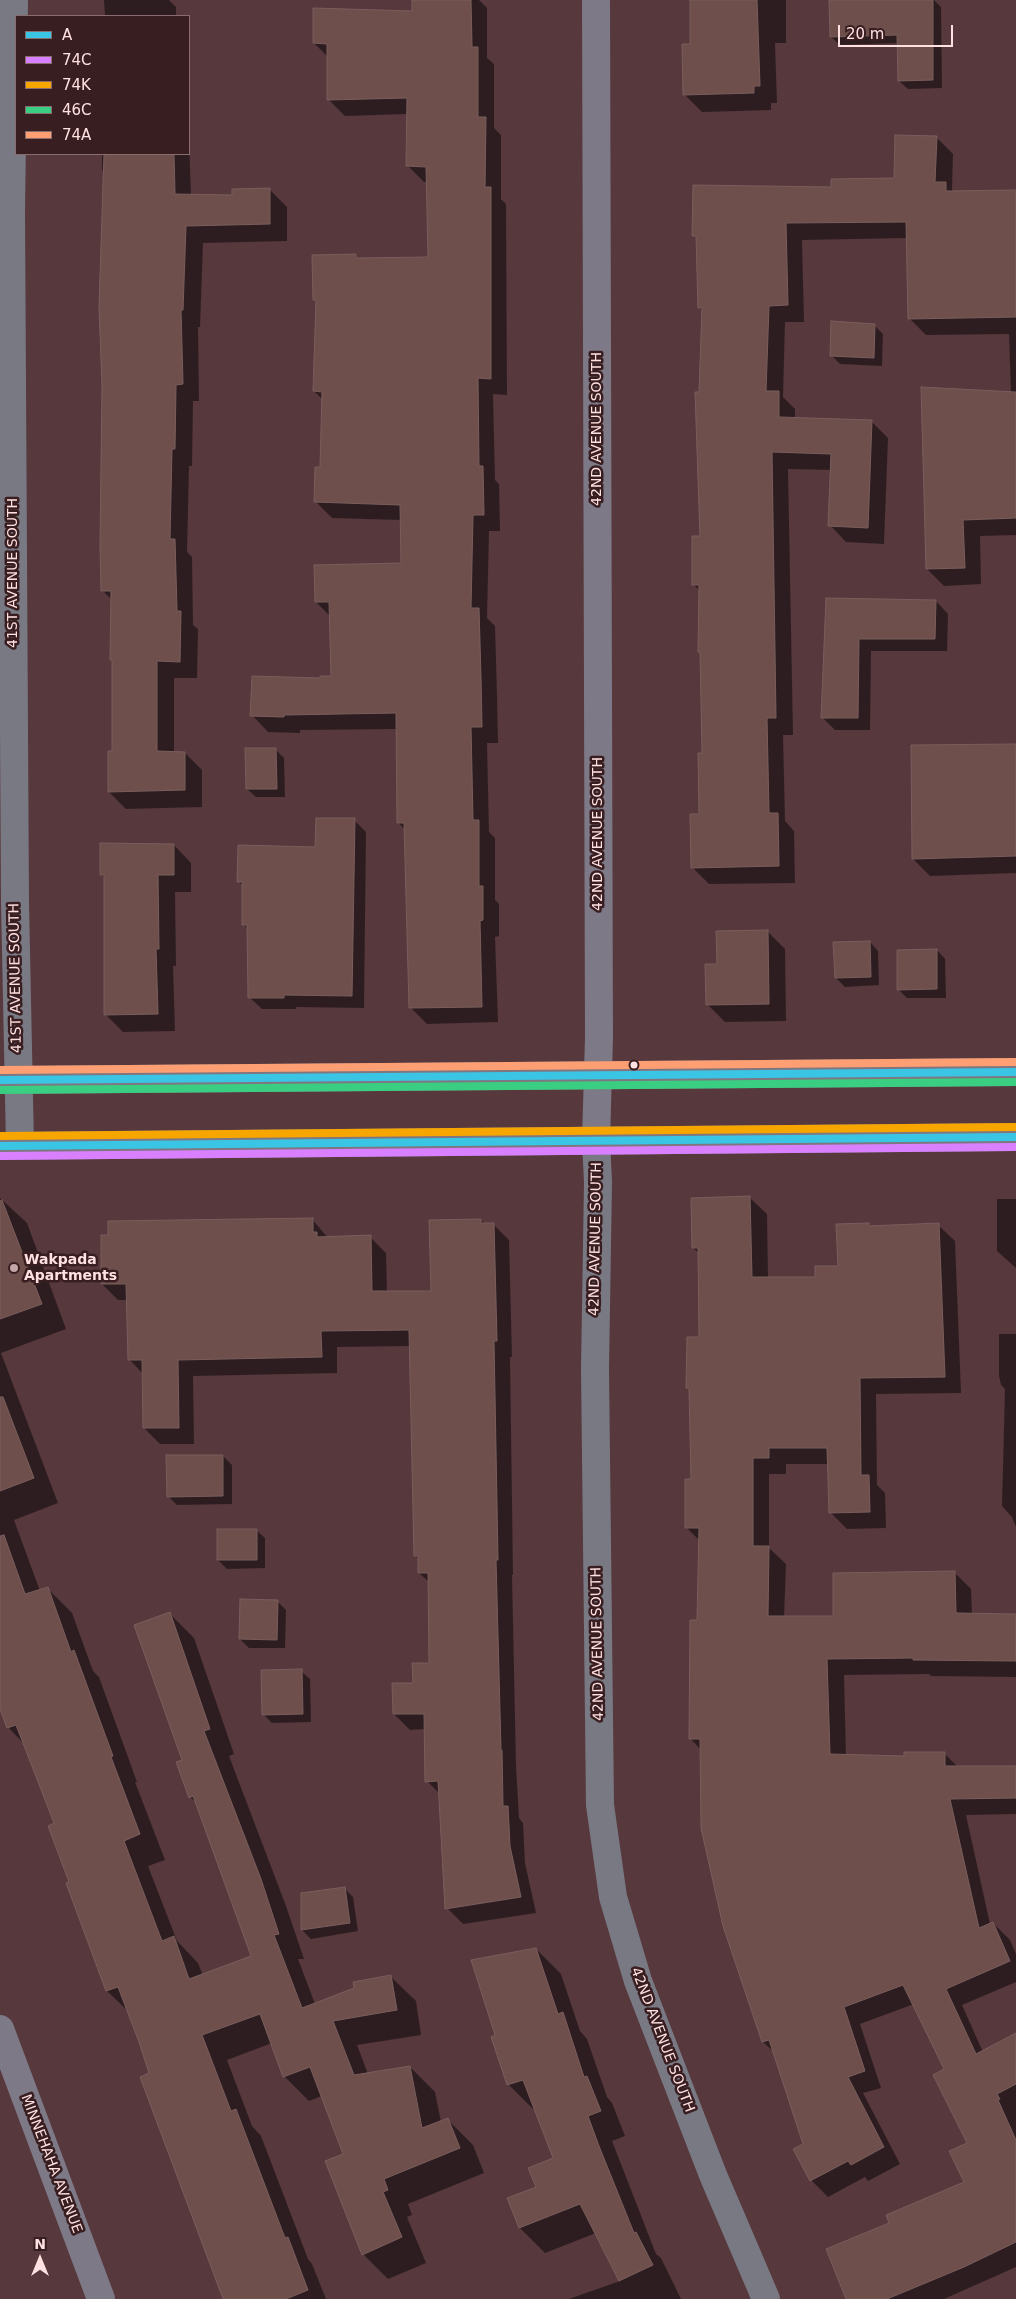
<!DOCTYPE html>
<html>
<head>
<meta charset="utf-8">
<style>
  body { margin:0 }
  #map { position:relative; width:1016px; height:2299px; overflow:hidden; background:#57383c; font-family:"DejaVu Sans",sans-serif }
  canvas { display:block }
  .legend { position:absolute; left:15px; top:15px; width:175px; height:140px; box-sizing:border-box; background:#381e20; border:1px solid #886c6e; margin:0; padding:6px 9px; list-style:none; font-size:15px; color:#ffe1e2 }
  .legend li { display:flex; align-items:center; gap:10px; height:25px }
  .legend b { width:25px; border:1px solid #886c6e }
  .north { position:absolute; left:15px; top:2234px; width:50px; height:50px; -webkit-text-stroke:4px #381e20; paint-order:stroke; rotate:0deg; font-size:14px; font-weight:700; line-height:20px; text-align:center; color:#ffe1e2 }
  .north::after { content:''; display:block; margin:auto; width:18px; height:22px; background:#ffe1e2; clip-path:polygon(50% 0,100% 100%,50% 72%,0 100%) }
  .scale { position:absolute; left:838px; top:25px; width:115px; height:22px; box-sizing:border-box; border:2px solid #ffe1e2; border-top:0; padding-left:6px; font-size:15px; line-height:18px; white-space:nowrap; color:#ffe1e2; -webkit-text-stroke:4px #381e20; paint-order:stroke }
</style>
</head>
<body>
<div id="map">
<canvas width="1016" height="2299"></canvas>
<ul class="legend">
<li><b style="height:6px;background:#3ac5e4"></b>A</li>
<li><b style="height:6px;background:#d880ff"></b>74C</li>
<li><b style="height:6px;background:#f7a600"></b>74K</li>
<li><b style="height:6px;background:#3ace82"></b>46C</li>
<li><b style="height:6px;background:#fd9f72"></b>74A</li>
</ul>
<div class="north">N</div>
<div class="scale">20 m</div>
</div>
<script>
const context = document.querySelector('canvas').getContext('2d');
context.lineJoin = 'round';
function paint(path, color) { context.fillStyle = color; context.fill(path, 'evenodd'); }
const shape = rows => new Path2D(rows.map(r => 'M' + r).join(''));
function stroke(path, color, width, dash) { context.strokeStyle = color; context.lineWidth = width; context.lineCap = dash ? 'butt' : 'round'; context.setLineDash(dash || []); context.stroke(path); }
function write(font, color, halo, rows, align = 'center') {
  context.font = font + ' "DejaVu Sans",sans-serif'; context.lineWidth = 5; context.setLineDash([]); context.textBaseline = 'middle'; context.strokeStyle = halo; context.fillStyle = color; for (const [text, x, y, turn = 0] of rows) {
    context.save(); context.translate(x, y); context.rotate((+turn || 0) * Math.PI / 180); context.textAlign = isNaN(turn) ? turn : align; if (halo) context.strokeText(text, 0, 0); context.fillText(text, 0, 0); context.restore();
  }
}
paint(shape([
  [104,0,169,0,176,7,176,16,105,16],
  [414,0,479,0,487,8,487,58,494,64,494,128,501,135,501,199,506,204,507,395,493,394,495,480,499,484,500,531,489,531,487,618,495,626,497,695,498,743,487,743,489,832,495,838,495,900,499,904,499,936,495,937,498,1022,427,1024,410,1007,405,830,398,822,397,729,300,730,300,733,268,732,252,715,321,680,332,678,331,617,316,602,402,564,401,520,332,518,315,501,321,468,323,400,314,391,317,303,314,299,355,256,358,259,429,259,427,182,424,182,408,166,408,114,345,116,329,100,328,57,314,43,414,12],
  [691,0,786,0,786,43,775,43,777,103,771,103,771,110,702,112,685,95,692,45],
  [830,0,934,0,941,7,942,88,908,89,899,81,898,43,840,45,831,37],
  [936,137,953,154,952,190,954,192,1016,191,1016,535,980,536,981,584,944,586,927,569,1011,393,1009,334,926,335,909,318,907,238,802,240,804,322,785,322,783,397,795,409,795,419,871,421,888,438,884,544,846,542,830,525,832,470,788,469,793,735,783,735,785,821,794,831,795,883,709,884,692,867,700,815,703,754,701,654,699,652,700,591,693,584,701,537,696,393,700,393,703,312,699,307,697,239,694,235,833,188,895,179],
  [189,140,191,195,234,196,269,189,287,207,287,241,203,243,200,327,198,327,199,401,193,401,192,466,189,466,187,552,192,557,193,625,198,629,197,678,174,678,174,753,185,753,202,770,202,807,126,809,109,792,114,752,114,663,111,660,112,600,102,590,104,172,102,170,102,154,189,154],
  [874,325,883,334,882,366,840,364,831,355],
  [827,599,936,601,948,614,947,651,871,651,870,730,835,730,823,718],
  [275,749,284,758,285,797,256,797,247,789],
  [1016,769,1016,873,930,876,913,859],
  [354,820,366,832,364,1008,296,1007,296,1009,262,1009,249,997,249,930,243,924,244,887,238,881,316,848],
  [174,845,191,863,191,892,175,892,176,966,173,966,175,1031,123,1032,105,1014,105,878,101,874],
  [767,931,785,949,786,1021,725,1022,707,1004,719,966],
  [870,942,878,951,879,985,845,987,836,978],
  [937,950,945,959,946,998,907,998,898,989],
  [0,1198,27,1223,66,1329,1,1353,58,1503,14,1520,40,1591,47,1588,72,1613,93,1671,99,1677,137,1782,135,1782,165,1860,148,1866,177,1941,198,1963,203,1976,252,1957,197,1803,190,1797,184,1761,169,1613,194,1638,234,1754,229,1756,286,1906,304,1959,298,1959,315,2004,390,1976,416,2001,421,2035,357,2045,368,2074,410,2067,435,2092,441,2122,448,2120,473,2145,484,2173,408,2204,412,2215,407,2217,426,2263,388,2279,363,2254,344,2154,322,2096,309,2101,284,2076,272,2043,227,2060,252,2126,261,2136,308,2259,312,2264,326,2299,223,2299,142,2077,151,2074,129,2012,107,1991,71,1883,56,1824,24,1744,8,1727,0,1705],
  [750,1198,767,1214,768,1278,816,1278,839,1267,869,1224,872,1227,938,1225,955,1241,961,1393,876,1394,877,1485,885,1493,886,1528,847,1529,830,1512,829,1464,786,1464,786,1474,769,1474,769,1548,786,1564,784,1618,835,1617,955,1573,971,1589,972,1615,1016,1615,1016,1677,931,1676,929,1674,844,1675,846,1756,905,1757,945,1754,959,1768,1016,1768,1016,1814,966,1815,990,1924,993,1923,1010,1940,1016,1954,1016,1982,962,2005,983,2052,1016,2034,1016,2267,944,2299,847,2299,891,2224,965,2183,969,2143,946,2070,914,2004,860,2024,881,2088,863,2093,900,2164,868,2181,865,2177,828,2197,811,2180,805,2144,774,2052,763,2042,701,1750,690,1738,699,1622,700,1541,686,1527,693,1481,690,1390,687,1387,700,1338,699,1253,693,1248],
  [997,1199,1016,1199,1016,1268,997,1251],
  [312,1219,328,1238,370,1237,386,1253,387,1292,432,1292,481,1220,485,1224,493,1224,509,1240,512,1357,510,1357,513,1575,512,1575,516,1766,519,1818,523,1823,525,1863,536,1913,463,1924,447,1908,440,1794,427,1781,426,1729,410,1730,394,1714,430,1664,429,1582,419,1573,419,1560,415,1555,410,1346,337,1347,337,1373,193,1376,194,1444,160,1444,144,1428,143,1374,129,1359,128,1300,118,1300,102,1284],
  [999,1334,1016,1334,1016,1527,1012,1517,1002,1506,1005,1389,1001,1385,999,1376],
  [223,1456,232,1465,232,1504,177,1505,168,1496],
  [256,1530,265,1538,265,1568,227,1569,218,1560],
  [277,1601,286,1610,285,1648,249,1648,240,1639],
  [301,1671,310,1679,311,1722,272,1723,264,1715],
  [345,1889,353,1897,358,1931,311,1939,302,1930,302,1894],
  [536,1949,561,1974,580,2031,587,2039,607,2097,612,2103,625,2136,612,2141,656,2254,661,2258,681,2299,569,2299,620,2281,596,2233,545,2253,520,2228,537,2188,555,2159,536,2109,533,2109,508,2084,496,2036]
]), '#0007');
const building = shape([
  [412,0,471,0,472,47,478,47,478,117,486,117,485,187,491,187,491,379,478,378,479,466,483,466,484,515,473,515,471,608,479,608,481,678,482,727,471,727,473,820,479,820,479,886,483,886,483,920,480,921,482,1007,409,1008,404,823,397,823,396,713,284,715,284,717,250,716,252,676,320,678,320,676,331,676,329,602,315,602,314,565,401,563,400,505,314,502,315,467,320,467,322,392,313,391,316,300,313,300,312,255,356,254,356,258,428,257,426,167,406,166,407,98,327,100,327,44,313,43,313,8,412,11,412,0],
  [690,0,757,0,760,86,754,86,754,93,683,95,682,44,690,44,690,0],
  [829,0,933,0,933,80,898,81,897,35,830,37,829,0],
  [895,135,937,136,935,182,946,182,946,191,1016,190,1016,317,908,319,906,222,786,223,788,305,769,306,766,391,779,391,779,417,872,420,868,528,828,526,831,454,772,452,776,718,767,718,769,813,778,813,779,866,691,868,690,814,699,814,698,753,702,753,700,652,698,652,699,585,692,585,692,536,700,536,695,392,699,392,702,308,698,308,696,236,692,236,693,185,831,187,831,179,894,178,895,135],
  [104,154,174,154,175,194,232,195,232,189,270,188,270,224,186,226,183,310,181,310,183,384,176,385,175,449,172,449,170,539,175,539,177,611,181,611,180,662,157,661,157,751,185,752,185,790,108,792,108,751,112,751,112,660,110,660,111,591,101,591,100,545,102,386,99,307,104,154],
  [831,321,875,324,874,358,830,356,831,321],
  [921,387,1016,392,1016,518,963,520,965,568,926,569,921,387],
  [826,598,936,600,935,639,859,639,858,718,821,718,826,598],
  [1016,744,1016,856,912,859,911,745,1016,744],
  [245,748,276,748,277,789,246,789,245,748],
  [316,818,355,818,352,996,284,995,284,998,248,998,247,925,242,925,242,882,237,882,238,845,315,847,316,818],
  [100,843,174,844,174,875,158,875,159,949,156,949,158,1014,104,1015,104,875,100,875,100,843],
  [768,930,769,1004,706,1005,705,964,717,964,716,931,768,930],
  [870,941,871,977,835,978,833,942,870,941],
  [937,949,937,989,897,990,897,950,937,949],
  [750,1196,752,1277,815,1277,815,1266,838,1266,836,1224,869,1223,869,1226,939,1223,945,1377,860,1378,861,1475,869,1475,870,1512,829,1513,827,1448,769,1448,769,1458,753,1458,753,1546,769,1546,768,1616,833,1616,833,1573,955,1571,956,1613,1016,1614,1016,1661,913,1660,913,1658,827,1659,830,1754,904,1756,904,1752,945,1752,945,1766,1016,1766,1016,1798,950,1799,979,1928,993,1922,1010,1961,946,1989,976,2054,1016,2033,1016,2084,997,2094,1000,2099,998,2100,1016,2140,1016,2242,964,2267,887,2299,846,2299,826,2249,889,2223,886,2215,964,2182,949,2151,967,2143,933,2075,944,2069,903,1985,844,2007,865,2071,848,2077,884,2147,851,2165,848,2161,810,2181,793,2149,803,2144,769,2040,762,2042,723,1926,701,1828,700,1739,689,1739,690,1620,697,1620,699,1528,685,1528,685,1479,691,1479,689,1388,686,1388,687,1337,699,1337,698,1248,692,1248,691,1198,750,1196],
  [2,1200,42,1304,0,1319,0,1201,2,1200],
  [313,1218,313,1232,317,1232,317,1237,371,1235,372,1291,431,1291,429,1220,481,1219,481,1223,494,1223,497,1341,494,1341,498,1560,496,1560,501,1750,502,1750,503,1806,508,1806,510,1846,521,1897,445,1909,438,1781,425,1782,424,1714,393,1714,392,1683,413,1683,412,1663,429,1663,428,1573,418,1573,418,1556,414,1556,409,1330,321,1331,322,1357,178,1360,179,1428,143,1428,142,1360,128,1360,126,1284,101,1284,101,1235,108,1235,108,1221,313,1218],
  [0,1397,3,1397,34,1478,0,1491,0,1397],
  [166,1455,223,1455,223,1496,167,1497,166,1455],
  [217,1529,257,1529,257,1560,217,1560,217,1529],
  [4,1535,25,1594,48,1587,71,1652,74,1650,113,1756,111,1757,140,1834,124,1841,162,1941,174,1936,189,1979,251,1956,193,1796,189,1798,176,1762,182,1760,134,1625,170,1612,210,1729,204,1731,261,1879,279,1934,274,1935,302,2008,354,1988,353,1982,391,1975,397,2010,333,2021,354,2075,410,2066,422,2128,448,2118,460,2148,384,2179,388,2190,383,2192,402,2237,362,2255,325,2161,343,2154,310,2067,283,2077,260,2014,202,2035,231,2111,236,2109,285,2238,288,2237,308,2290,286,2299,223,2299,140,2077,149,2073,139,2042,118,1987,106,1991,66,1883,69,1882,48,1826,54,1823,16,1725,7,1728,0,1709,0,1536,4,1535],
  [240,1599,278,1600,277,1640,239,1639,240,1599],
  [302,1669,303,1714,262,1715,261,1670,302,1669],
  [345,1887,350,1923,301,1930,301,1893,345,1887],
  [536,1948,558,2014,563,2012,584,2077,587,2076,601,2111,588,2116,599,2146,634,2233,636,2232,653,2265,619,2281,580,2204,519,2228,507,2198,536,2187,528,2168,553,2158,523,2080,507,2085,491,2037,495,2035,471,1960,536,1948]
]);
paint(building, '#6f4f4c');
stroke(building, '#795e5d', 1);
stroke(shape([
  [14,0,11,210,15,903,20,1145],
  [596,1140,598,1182,595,1369,600,1805,613,1897,638,1981,713,2175,766,2299]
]), '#797984', 28);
stroke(shape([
  [596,0,599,1038,596,1140],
  [0,2029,101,2299]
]), '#7d7987', 28);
stroke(shape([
  [0,1080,1016,1072],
  [0,1146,1016,1137]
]), '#7f7680', 28);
stroke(shape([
  [0,1080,1016,1072],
  [0,1146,1016,1137]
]), '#3ac5e4', 8);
stroke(shape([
  [0,1156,1016,1147]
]), '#d880ff', 8);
stroke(shape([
  [0,1136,1016,1127]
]), '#f7a600', 8);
stroke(shape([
  [0,1090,1016,1082]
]), '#3ace82', 8);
stroke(shape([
  [0,1070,1016,1062]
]), '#fd9f72', 8);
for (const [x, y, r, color] of [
  [634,1065,4.5,"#ffe1e2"],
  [14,1268,5,"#c4a6a8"]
]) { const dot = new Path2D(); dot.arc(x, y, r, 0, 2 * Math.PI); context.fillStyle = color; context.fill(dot); stroke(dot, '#381e20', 2); }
write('14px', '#ffe1e2', '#381e20', [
  ["42ND AVENUE SOUTH",597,429,-90],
  ["41ST AVENUE SOUTH",13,573,-90],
  ["42ND AVENUE SOUTH",598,834,-90],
  ["41ST AVENUE SOUTH",16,978,-91],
  ["42ND AVENUE SOUTH",596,1239,-89],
  ["42ND AVENUE SOUTH",598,1644,-91],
  ["42ND AVENUE SOUTH",662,2040,69],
  ["MINNEHAHA AVENUE",51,2164,69]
]);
write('bold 14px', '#ffe1e2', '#381e20', [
  ["Wakpada",24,1260],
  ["Apartments",24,1276]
], 'left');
</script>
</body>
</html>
